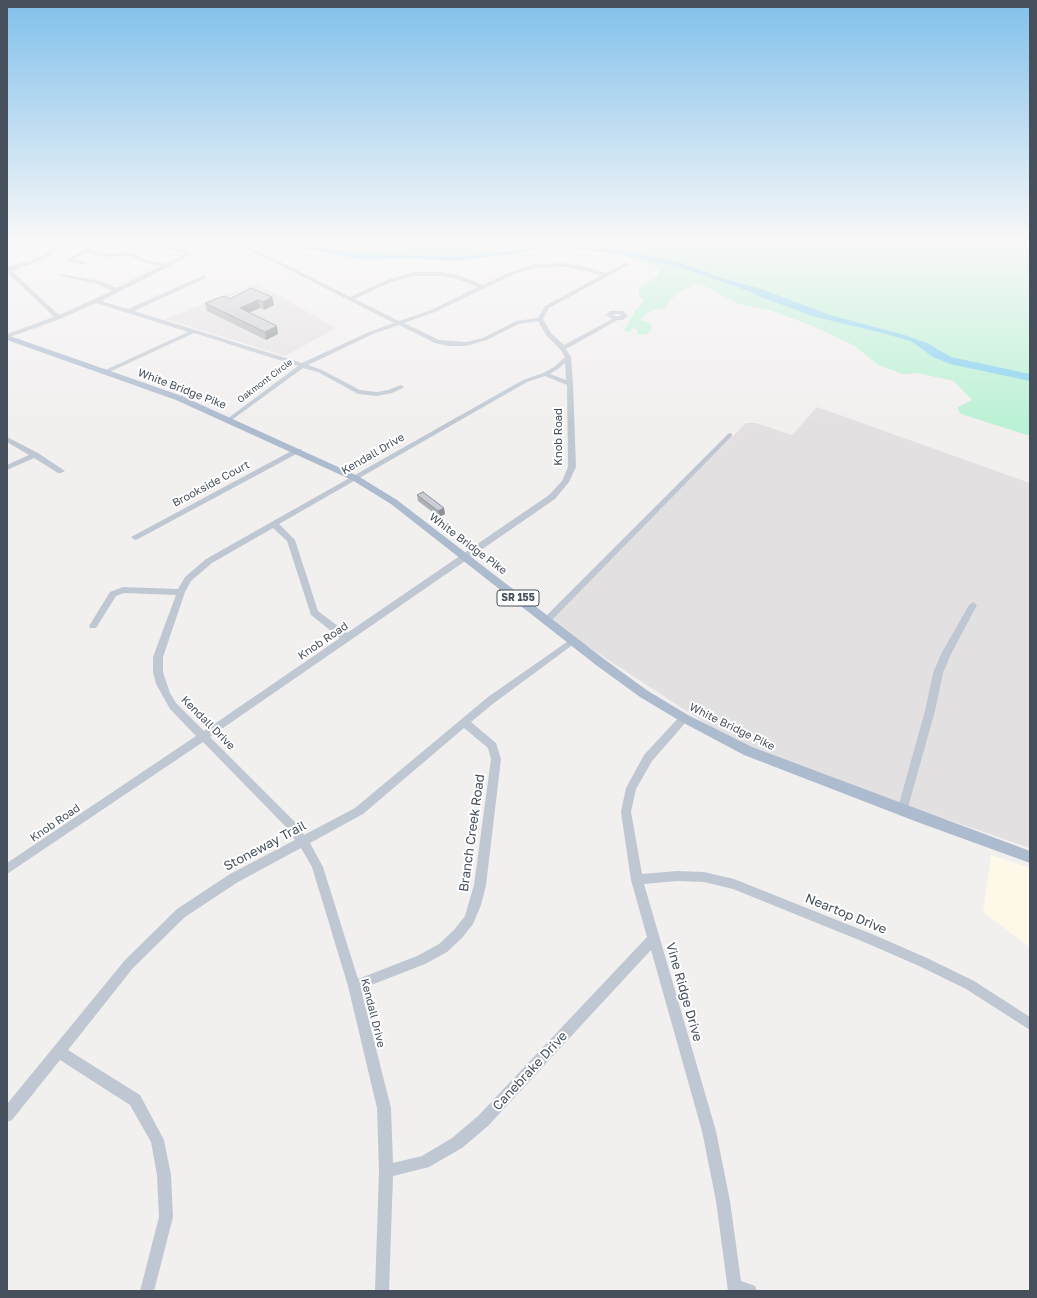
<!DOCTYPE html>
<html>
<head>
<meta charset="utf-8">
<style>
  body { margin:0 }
  #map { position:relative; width:1037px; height:1298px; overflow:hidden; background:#f2efef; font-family:"Golos Text",sans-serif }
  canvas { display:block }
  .frame { position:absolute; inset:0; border:8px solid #46505d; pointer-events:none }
</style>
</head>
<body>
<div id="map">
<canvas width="1037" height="1298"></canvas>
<div class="frame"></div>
</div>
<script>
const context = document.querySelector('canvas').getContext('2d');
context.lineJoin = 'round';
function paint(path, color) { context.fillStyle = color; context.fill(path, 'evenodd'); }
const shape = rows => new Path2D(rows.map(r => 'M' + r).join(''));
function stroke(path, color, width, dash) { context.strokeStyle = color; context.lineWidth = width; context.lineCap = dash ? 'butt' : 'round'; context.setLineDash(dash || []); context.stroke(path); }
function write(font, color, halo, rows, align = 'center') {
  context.font = font + ' "Golos Text",sans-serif'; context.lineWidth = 4; context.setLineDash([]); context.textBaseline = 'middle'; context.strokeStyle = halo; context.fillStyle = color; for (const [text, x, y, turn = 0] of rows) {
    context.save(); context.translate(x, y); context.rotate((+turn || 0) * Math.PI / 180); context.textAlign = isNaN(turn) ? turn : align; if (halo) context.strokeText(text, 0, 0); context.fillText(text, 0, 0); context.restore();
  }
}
paint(shape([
  [991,855,1030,868,1030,947,983,912]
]), '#fdf8e8');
paint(shape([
  [256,283,336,328,285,356,166,319],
  [817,407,1030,483,1030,848,748,751,547,620,746,423,756,423,792,435]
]), '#e3e0e1');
paint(shape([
  [304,243,1030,243,1030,436,961,414,958,410,958,407,972,400,954,381,917,373,903,374,878,365,855,346,815,327,772,311,738,304,703,285,696,284,682,291,670,300,666,308,653,310,644,316,640,320,648,322,652,326,651,330,647,334,637,335,638,332,634,327,630,332,624,331,635,310,644,301,639,296,639,288,658,276,659,269,648,263,607,252,594,246,557,243,455,257,365,254,332,250]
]), '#bbf1d5');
paint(shape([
  [290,243,304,243,332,250,365,254,455,257,524,249,540,244,597,243,596,245,681,263,721,278,761,289,830,315,904,335,927,343,951,357,1030,374,1030,381,950,364,933,357,911,341,882,333,812,316,756,295,751,292,682,268,624,255,556,246,541,247,528,252,455,261,401,258,366,260,310,250]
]), '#86d1f0');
paint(shape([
  [47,243,53,243,61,247,49,256,39,261,12,271,59,315,112,291,96,283,59,276,59,274,100,281,117,288,161,266,146,263,129,256,108,257,85,253,74,259,87,262,87,264,85,265,67,261,67,259,95,243,101,243,89,250,108,253,130,252,149,261,166,264,185,254,156,243,163,243,190,252,191,255,171,265,171,267,168,267,101,301,128,309,202,276,206,276,206,278,134,311,302,363,369,332,394,323,236,243,242,243,350,297,387,280,414,272,440,272,455,274,483,285,510,272,537,264,564,263,582,266,606,273,625,263,630,264,549,308,543,319,551,333,564,345,612,319,606,315,610,311,623,311,628,316,623,320,618,320,566,349,571,357,573,384,576,467,569,482,555,499,210,737,295,822,304,835,355,808,488,697,571,639,574,638,578,641,494,703,471,722,496,743,501,759,486,885,481,905,473,924,462,938,447,952,425,964,361,989,391,1108,393,1163,422,1156,452,1138,478,1116,647,937,631,880,621,812,626,788,644,755,681,715,684,714,687,715,689,718,687,721,652,761,636,789,631,812,642,874,677,871,704,872,734,879,872,934,927,958,974,981,1030,1017,1030,1030,966,989,919,966,864,942,733,889,704,882,677,881,644,884,716,1131,730,1201,741,1281,755,1286,757,1291,728,1291,716,1201,702,1131,651,950,488,1126,462,1148,429,1167,393,1176,389,1291,375,1291,379,1171,377,1108,348,986,312,867,301,848,238,882,185,917,133,968,68,1050,140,1095,164,1140,171,1175,173,1217,154,1291,140,1291,159,1217,157,1175,151,1142,130,1105,60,1060,12,1120,7,1122,7,1104,125,960,177,909,230,874,295,840,287,828,203,742,7,874,7,863,196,736,170,709,156,684,153,672,153,657,176,595,124,593,116,596,96,628,90,628,89,626,110,592,123,587,178,589,185,577,206,559,523,380,543,373,554,367,565,357,560,349,546,335,538,321,519,324,487,340,466,346,448,346,435,343,399,325,373,334,308,365,322,370,360,390,377,392,388,390,401,385,404,387,403,388,392,393,377,396,358,394,318,372,303,368,229,422,227,421,227,419,298,366,194,333,105,374,101,374,101,372,188,332,96,303,60,319,7,338,7,334,54,317,7,272,7,267,35,259,54,247,47,243],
  [564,267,581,270,602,275,545,306,538,318,516,321,483,338,466,342,439,340,404,323,435,312,514,274,537,268,564,267],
  [414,276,440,276,454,278,478,287,431,310,399,321,355,299,391,282,414,276],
  [614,314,619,314,621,316,616,316,613,315,614,314],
  [565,363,566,380,550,374,558,369,565,363],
  [545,376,567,385,568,467,562,481,549,495,347,633,318,611,295,540,279,524,527,382,545,376],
  [273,528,287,541,311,615,340,638,204,731,176,703,170,693,163,672,163,657,185,592,191,581,212,563,273,528],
  [464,728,488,748,491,759,474,885,465,916,454,930,439,944,417,956,358,979,323,867,310,843,363,814,464,728],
  [730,433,732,434,732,436,550,622,544,622,543,620,544,618,728,434,730,433],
  [7,437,38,453,65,471,61,473,58,473,34,458,7,470,7,465,29,455,7,442,7,437],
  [295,449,301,449,302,451,138,539,135,540,131,537,295,449],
  [973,602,977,605,951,654,943,673,935,711,907,811,906,814,902,816,898,814,897,811,925,711,933,673,941,654,969,605,973,602]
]), '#bfc8d2');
paint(shape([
  [7,335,182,396,358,476,397,500,604,659,648,691,688,715,752,747,1030,851,1030,863,920,823,744,755,680,721,640,697,596,665,391,504,352,480,176,400,7,340,7,335]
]), '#adbbcf');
paint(shape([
  [272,297,274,305,264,310,260,308,249,313,278,334,266,340,207,311,205,303,230,299],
  [417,495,445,514,439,517,418,501]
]), '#aeb0b7');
paint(shape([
  [272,297,274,305,264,310,263,302],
  [258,300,260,308,241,316,240,308],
  [277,326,278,334,266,340,265,332],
  [444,508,445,514,439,517,438,511]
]), '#8d9095');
const building = shape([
  [251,288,272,297,263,302,258,300,240,308,277,326,265,332,205,303,224,296,230,299,251,288],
  [423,492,444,508,438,511,417,495,423,492]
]);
paint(building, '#cacdd5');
stroke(building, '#8d9095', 1);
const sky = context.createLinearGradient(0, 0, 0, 424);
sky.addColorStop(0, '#81c0eb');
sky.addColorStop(0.57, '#f9f8f8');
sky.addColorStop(1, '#f9f8f800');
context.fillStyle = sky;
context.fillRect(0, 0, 1037, 424);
write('9px', '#46505d', '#fff', [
  ["Oakmont Circle",265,381,-37]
]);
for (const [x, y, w] of [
  [518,598,42]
]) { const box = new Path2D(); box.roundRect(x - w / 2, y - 8, w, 16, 3); context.fillStyle = '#fff'; context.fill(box); stroke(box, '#46505d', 1); }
write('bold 10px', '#46505d', null, [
  ["SR 155",518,598]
]);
write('11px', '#46505d', '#fff', [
  ["White Bridge Pike",182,389,21],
  ["Knob Road",559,437,-90],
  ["Kendall Drive",373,454,-30],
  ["Brookside Court",211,484,-28],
  ["White Bridge Pike",468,544,37],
  ["Knob Road",323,641,-34],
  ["Kendall Drive",208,723,45],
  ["White Bridge Pike",732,727,26],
  ["Knob Road",55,823,-34],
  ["Kendall Drive",373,1013,76]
]);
write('13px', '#46505d', '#fff', [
  ["Branch Creek Road",472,833,-82],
  ["Stoneway Trail",265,846,-28],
  ["Neartop Drive",846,914,22],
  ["Vine Ridge Drive",684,992,74],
  ["Canebrake Drive",530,1071,-47]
]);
</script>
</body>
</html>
